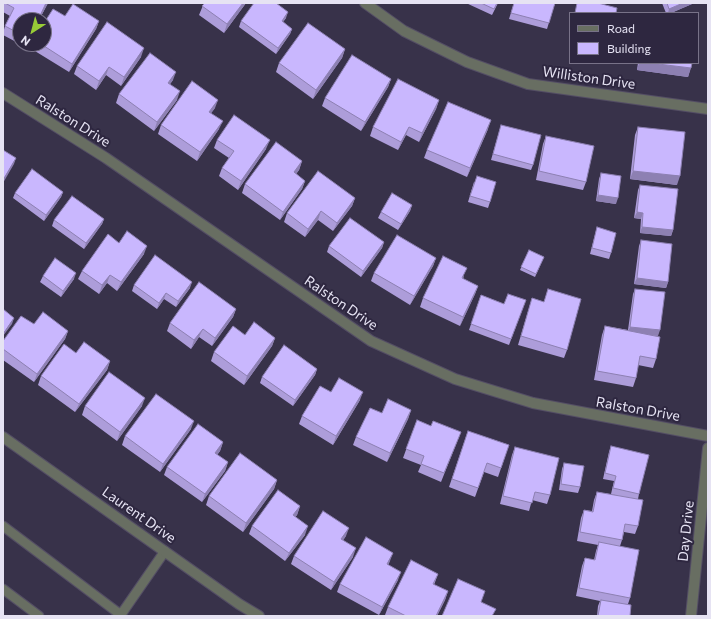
<!DOCTYPE html>
<html>
<head>
<meta charset="utf-8">
<style>
  body { margin:0 }
  #map { position:relative; width:711px; height:619px; overflow:hidden; background:#38324a; font-family:Commissioner,sans-serif }
  canvas { display:block }
  .frame { position:absolute; inset:0; border:4px solid #e6e3f3; pointer-events:none }
  .legend { position:absolute; left:569px; top:12px; width:130px; height:52px; box-sizing:border-box; background:#2e2740; border:1px solid #787288; margin:0; padding:5px 7px; list-style:none; font-size:12px; color:#e6e3f3 }
  .legend li { display:flex; align-items:center; gap:8px; height:20px }
  .legend b { width:20px; border:1px solid #787288 }
  .north { position:absolute; left:12px; top:12px; width:40px; height:40px; box-sizing:border-box; background:#2e2740; border:1px solid #787288; border-radius:50%; rotate:216deg; font-size:11px; font-weight:700; line-height:16px; text-align:center; color:#e6e3f3 }
  .north::after { content:''; display:block; margin:auto; width:14px; height:18px; background:#98cb37; clip-path:polygon(50% 0,100% 100%,50% 72%,0 100%) }
</style>
</head>
<body>
<div id="map">
<canvas width="711" height="619"></canvas>
<div class="frame"></div>
<ul class="legend">
<li><b style="height:5px;background:#686e62"></b>Road</li>
<li><b style="height:11px;background:#c9b7fe"></b>Building</li>
</ul>
<div class="north">N</div>
</div>
<script>
const context = document.querySelector('canvas').getContext('2d');
context.lineJoin = 'round';
const shape = rows => new Path2D(rows.map(r => 'M' + r).join(''));
function stroke(path, color, width, dash) { context.strokeStyle = color; context.lineWidth = width; context.lineCap = dash ? 'butt' : 'round'; context.setLineDash(dash || []); context.stroke(path); }
function paint(path, color) { context.fillStyle = color; context.fill(path, 'evenodd'); }
function write(font, color, halo, rows, align = 'center') {
  context.font = font + ' Commissioner,sans-serif'; context.lineWidth = 4; context.setLineDash([]); context.textBaseline = 'middle'; context.strokeStyle = halo; context.fillStyle = color; for (const [text, x, y, turn = 0] of rows) {
    context.save(); context.translate(x, y); context.rotate((+turn || 0) * Math.PI / 180); context.textAlign = isNaN(turn) ? turn : align; if (halo) context.strokeText(text, 0, 0); context.fillText(text, 0, 0); context.restore();
  }
}
const lane = shape([
  [3,526,121,615],
  [3,589,39,616],
  [120,616,165,551]
]);
const street = shape([
  [365,3,404,31,467,62,528,84,708,109],
  [3,93,106,158,371,341,455,379,533,403,708,436],
  [3,437,239,604,259,616],
  [691,616,708,448]
]);
stroke(lane, '#544e65', 11);
stroke(street, '#544e65', 12);
stroke(lane, '#686e62', 9);
stroke(street, '#686e62', 10);
paint(shape([
  [3,3,48,3,39,20,20,20,20,44,3,35,3,33,5,26,10,16,3,12],
  [204,3,246,3,224,33,199,15],
  [466,3,498,3,492,15],
  [514,3,555,3,547,29,509,19],
  [662,3,693,3,692,4,671,13,666,13],
  [65,16,99,21,96,29,69,72,30,48,32,44,44,44],
  [286,18,283,22,292,29,290,34,276,54,239,27,241,21],
  [21,44,27,44,26,47],
  [345,49,342,58,313,99,276,72,279,63],
  [141,57,121,86,106,75,96,90,74,74,77,66],
  [638,63,692,63,688,77,637,70],
  [391,79,388,87,361,131,322,106,325,98],
  [173,80,170,84,177,100,154,131,116,103,119,94],
  [439,100,436,109,419,142,406,135,398,150,370,136,373,127],
  [215,108,211,113,219,129,197,161,158,134,161,125],
  [501,125,533,165,531,170,491,160],
  [638,127,677,185,630,179,635,135],
  [488,129,467,177,424,158,427,150],
  [546,136,586,182,583,190,536,180,543,144],
  [217,140,266,149,238,190,219,176,222,168,229,158,214,148],
  [302,161,299,170,296,174,305,181,302,189,280,220,242,193,245,184],
  [601,173,616,204,596,201,599,179],
  [474,182,490,202,488,208,468,202],
  [640,185,673,230,671,236,640,233,641,219,634,218,638,190],
  [63,192,61,197,44,221,13,198,15,193],
  [355,198,352,206,333,231,318,220,305,237,284,222,287,213],
  [412,205,410,211,398,230,378,218,381,212],
  [104,219,102,224,84,249,52,226,54,220],
  [597,227,611,253,609,259,590,254],
  [641,240,668,282,666,288,634,284,639,246],
  [384,242,382,248,361,277,327,252,329,246],
  [119,243,144,254,117,291,107,283,99,294,78,279,82,271],
  [529,250,544,257,535,277,520,270],
  [436,258,433,266,410,305,371,281,374,273],
  [43,276,74,279,61,297,40,282],
  [464,276,463,279,478,286,475,294,460,326,420,307,423,298],
  [134,285,190,288,176,307,164,299,157,309,132,291],
  [548,289,567,350,564,358,518,345,532,298,544,302],
  [635,289,658,336,656,359,653,368,638,365,636,378,633,387,594,380,602,335,605,326,628,330,633,294],
  [481,295,504,304,526,300,509,345,469,330],
  [236,309,233,317,212,346,199,337,191,349,167,331,170,323],
  [34,324,68,331,65,339,34,382,3,360,3,341],
  [245,335,275,338,272,346,244,385,211,361,214,352],
  [76,353,110,361,107,370,75,412,38,385,41,376],
  [317,369,315,375,293,406,260,383,262,377],
  [331,392,360,400,333,445,299,424,302,416],
  [85,406,142,406,117,441,82,415],
  [411,410,408,419,387,462,353,445,356,437,382,413],
  [417,420,431,426,461,432,441,482,418,472,421,465,403,458],
  [191,429,160,472,122,445,125,436],
  [468,431,509,445,498,477,484,472,475,497,449,487],
  [223,442,220,451,217,455,228,462,225,471,202,502,164,475,167,467],
  [611,446,639,494,638,499,638,526,635,534,624,532,622,540,620,546,630,598,628,604,630,616,597,616,598,606,600,601,576,596,582,566,585,558,594,560,596,551,598,545,577,541,581,518,584,510,592,511,594,500,597,492,616,495,611,494,614,481,603,479,609,452],
  [515,447,550,495,547,504,532,500,529,511,500,504,512,455],
  [564,463,580,487,578,493,559,490,562,469],
  [277,480,274,489,243,532,206,505,209,496],
  [300,506,297,515,295,517,305,535,285,561,249,534,252,526],
  [346,536,343,540,353,557,331,590,291,564,294,556],
  [390,561,388,565,398,580,379,615,337,592,340,584],
  [438,574,434,585,448,591,445,600,437,616,386,616,385,615,388,607]
]), '#ad9dda');
paint(shape([
  [46,3,48,3,39,20,38,20],
  [243,3,246,3,224,33,227,24],
  [683,3,693,3,692,4,671,13,668,13,669,9],
  [288,12,286,18,279,27,282,21],
  [99,21,96,29,69,72,72,64],
  [292,29,290,34,276,54,278,48],
  [144,48,141,57,121,86,124,77],
  [345,49,342,58,313,99,316,90],
  [639,63,650,63,691,68,688,77,637,70],
  [109,67,106,75,96,90,99,81],
  [176,72,173,80,165,91,168,83],
  [391,79,388,87,361,131,365,122],
  [180,91,177,100,154,131,157,122],
  [218,100,215,108,206,120,209,112],
  [439,100,436,109,419,142,422,133],
  [491,120,488,129,467,177,470,168],
  [223,121,219,129,197,161,200,152],
  [409,127,406,135,398,150,401,142],
  [270,140,266,149,238,190,241,181],
  [16,158,14,164,3,183,3,180],
  [302,161,299,170,291,181,294,172],
  [633,171,680,176,677,185,630,179],
  [305,181,302,189,280,220,283,212],
  [63,192,61,197,44,221,46,215],
  [598,195,618,198,616,204,596,201],
  [355,198,352,206,333,231,337,223],
  [412,205,410,211,398,230,401,224],
  [321,211,318,220,305,237,308,229],
  [637,212,643,213,641,219,634,218],
  [104,219,102,224,84,249,86,243],
  [642,227,673,230,671,236,640,233],
  [384,242,382,248,361,277,363,271],
  [147,246,144,254,117,291,121,282],
  [436,258,433,266,410,305,414,296],
  [76,273,74,279,61,297,63,291],
  [110,275,107,283,99,294,102,285],
  [637,278,668,282,666,288,634,284],
  [192,282,190,288,176,307,178,301],
  [478,286,475,294,460,326,463,317],
  [166,293,164,299,157,309,159,303],
  [236,309,233,317,212,346,215,338],
  [14,318,12,324,3,336,3,334],
  [630,327,660,330,658,336,628,332],
  [203,329,199,337,191,349,194,340],
  [68,331,65,339,34,382,37,374],
  [275,338,272,346,244,385,247,376],
  [110,361,107,370,75,412,79,404],
  [317,369,315,375,293,406,295,400],
  [363,392,360,400,333,445,336,436],
  [145,398,142,406,117,441,120,432],
  [411,410,408,419,387,462,390,453],
  [194,421,191,429,160,472,163,464],
  [223,442,220,451,212,462,215,453],
  [228,462,225,471,202,502,205,494],
  [277,480,274,489,243,532,246,523],
  [300,506,297,515,290,524,293,515],
  [308,526,305,535,285,561,289,553],
  [349,528,346,536,338,548,341,539],
  [356,548,353,557,331,590,334,582],
  [393,553,390,561,384,572,387,564],
  [401,572,398,580,379,615,382,607],
  [448,591,445,600,437,616,436,616]
]), '#8d80b2');
const building = shape([
  [5,3,46,3,38,20,20,20,20,34,5,26,14,8,5,3],
  [205,3,243,3,227,24,202,6,205,3],
  [254,3,276,3,288,12,282,21,292,29,278,48,241,21,254,3],
  [481,3,497,3,494,9,481,3],
  [514,3,555,3,549,23,511,13,514,3],
  [577,3,598,3,617,8,616,13,575,13,577,3],
  [667,3,683,3,669,9,667,3],
  [73,4,99,21,72,64,41,44,44,44,44,23,53,9,65,16,73,4],
  [107,22,144,48,124,77,109,67,99,81,77,66,107,22],
  [308,23,345,49,316,90,279,63,308,23],
  [150,53,176,72,168,83,180,91,157,122,119,94,150,53],
  [352,55,391,79,365,122,325,98,352,55],
  [650,63,692,63,691,68,650,63],
  [398,79,439,100,422,133,409,127,401,142,373,127,398,79],
  [192,81,218,100,209,112,223,121,200,152,161,125,192,81],
  [448,102,491,120,470,168,427,150,448,102],
  [234,115,270,140,241,181,222,168,234,151,217,140,234,115],
  [501,125,541,135,533,165,493,154,501,125],
  [638,127,685,132,680,176,633,171,638,127],
  [546,136,594,146,586,182,539,171,546,136],
  [276,142,302,161,294,172,305,181,283,212,245,184,276,142],
  [3,150,16,158,3,180,3,150],
  [32,169,63,192,46,215,15,193,32,169],
  [318,171,355,198,337,223,321,211,308,229,287,213,318,171],
  [601,173,621,176,618,198,598,195,601,173],
  [477,176,496,182,490,202,470,196,477,176],
  [640,185,678,189,673,230,642,227,643,213,637,212,640,185],
  [392,193,412,205,401,224,381,212,392,193],
  [72,196,104,219,86,243,54,220,72,196],
  [350,218,384,242,363,271,329,246,350,218],
  [597,227,616,233,611,253,592,248,597,227],
  [127,231,147,246,121,282,110,275,102,285,82,271,108,234,119,243,127,231],
  [397,235,436,258,414,296,374,273,397,235],
  [641,240,672,244,668,282,637,278,641,240],
  [529,250,544,257,536,274,521,267,529,250],
  [155,255,192,282,178,301,166,293,159,303,134,285,155,255],
  [443,256,467,268,462,278,478,286,463,317,423,298,443,256],
  [55,258,76,273,63,291,43,276,55,258],
  [199,282,236,309,215,338,203,329,194,340,170,323,199,282],
  [548,289,581,299,567,350,521,336,532,298,544,302,548,289],
  [635,289,665,292,660,330,630,327,635,289],
  [508,294,526,300,511,339,471,324,481,295,504,304,508,294],
  [3,309,14,318,3,334,3,309],
  [43,312,68,331,37,374,3,349,3,341,21,316,34,324,43,312],
  [254,322,275,338,247,376,214,352,233,326,245,335,254,322],
  [605,326,660,337,656,359,640,356,636,378,597,371,605,326],
  [84,342,110,361,79,404,41,376,64,344,76,353,84,342],
  [284,345,317,369,295,400,262,377,284,345],
  [109,372,145,398,120,432,85,406,109,372],
  [339,378,363,392,336,436,302,416,320,386,331,392,339,378],
  [156,394,194,421,163,464,125,436,156,394],
  [388,399,411,410,390,453,356,437,370,408,382,413,388,399],
  [417,420,431,426,433,421,461,432,444,473,421,464,424,456,406,449,417,420],
  [198,424,223,442,215,453,228,462,205,494,167,467,198,424],
  [468,431,509,445,501,468,487,463,478,488,452,479,468,431],
  [611,446,649,455,639,494,613,488,616,476,605,473,611,446],
  [515,447,559,458,550,495,535,492,532,503,503,496,515,447],
  [240,453,277,480,246,523,209,496,240,453],
  [564,463,584,466,580,487,561,484,564,463],
  [278,490,300,506,293,515,308,526,289,553,252,526,278,490],
  [597,492,643,500,638,526,625,524,622,540,580,532,584,510,593,512,597,492],
  [323,511,349,528,341,539,356,548,334,582,294,556,323,511],
  [366,537,393,553,387,564,401,572,382,607,340,584,366,537],
  [599,542,639,550,630,598,579,588,585,558,595,560,599,542],
  [411,560,438,574,433,584,448,591,436,616,406,616,388,607,411,560],
  [458,579,485,591,481,602,496,609,492,616,442,616,458,579],
  [601,600,631,605,630,616,598,616,601,600]
]);
paint(building, '#c9b7fe');
stroke(building, '#8d80b2', 1);
write('14px', '#e6e3f3', '#2e2740', [
  ["Williston Drive",589,78,8],
  ["Ralston Drive",73,121,32],
  ["Ralston Drive",341,303,34],
  ["Ralston Drive",638,409,10],
  ["Laurent Drive",139,515,35],
  ["Day Drive",686,531,-84]
]);
</script>
</body>
</html>
